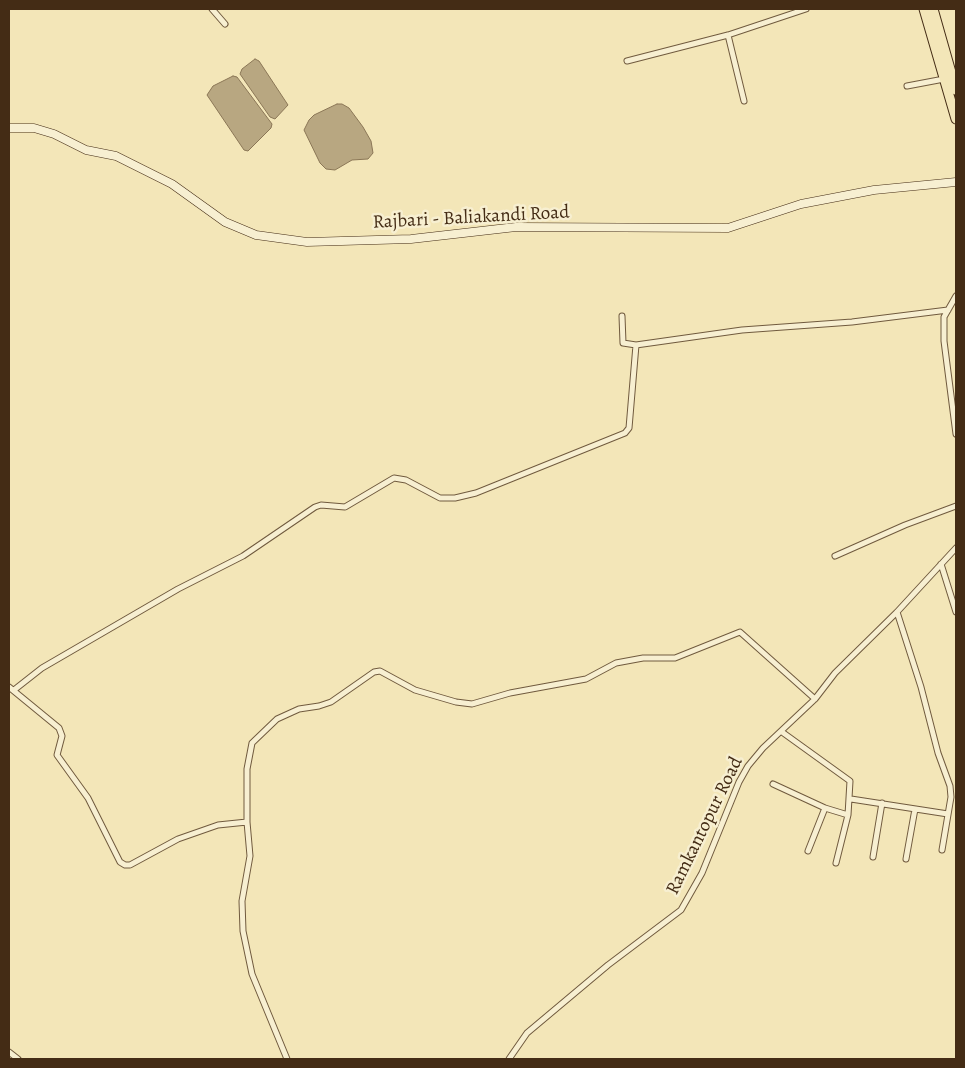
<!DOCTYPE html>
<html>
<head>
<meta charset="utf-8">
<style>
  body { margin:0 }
  #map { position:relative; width:965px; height:1068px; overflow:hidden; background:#f3e6b8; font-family:Alegreya,serif }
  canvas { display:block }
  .frame { position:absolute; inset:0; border:10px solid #442c15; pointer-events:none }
</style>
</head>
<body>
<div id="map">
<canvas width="965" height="1068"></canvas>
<div class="frame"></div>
</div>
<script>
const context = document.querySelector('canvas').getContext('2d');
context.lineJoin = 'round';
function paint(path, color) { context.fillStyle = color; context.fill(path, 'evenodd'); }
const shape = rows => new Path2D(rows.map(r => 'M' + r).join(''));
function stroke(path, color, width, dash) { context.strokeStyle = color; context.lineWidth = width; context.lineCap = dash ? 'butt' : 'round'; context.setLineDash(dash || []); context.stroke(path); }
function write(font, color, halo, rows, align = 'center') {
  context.font = font + ' Alegreya,serif'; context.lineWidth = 5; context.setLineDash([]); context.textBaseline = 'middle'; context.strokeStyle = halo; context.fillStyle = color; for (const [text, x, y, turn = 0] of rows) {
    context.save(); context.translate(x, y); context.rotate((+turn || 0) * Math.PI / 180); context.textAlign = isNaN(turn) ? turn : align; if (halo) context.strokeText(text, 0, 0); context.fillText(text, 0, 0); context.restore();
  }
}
const water = shape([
  [255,59,259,61,288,105,275,119,270,117,240,74,242,69,255,59],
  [233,76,237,77,272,124,271,128,248,151,244,150,207,95,213,86,233,76],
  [337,104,342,104,349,108,363,127,371,141,373,153,368,159,352,160,335,170,326,169,320,163,304,130,309,120,314,115,337,104]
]);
paint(water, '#b8a781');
stroke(water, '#8a7656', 1);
const minor = shape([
  [212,9,225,24],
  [728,35,744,101],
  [627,61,728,35,806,9],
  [907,86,944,79],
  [956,296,944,317,944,341,956,434],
  [622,316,623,343,636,345],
  [835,556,905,525,956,506],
  [941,564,956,612],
  [897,612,921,687,938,753,950,786,951,797,942,850],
  [9,687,59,728,62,736,57,755,88,798,120,862,125,865,130,865,178,839,218,825,247,822,247,769,252,743,277,719,299,709,319,706,331,702,374,672,380,671,415,690,456,702,472,704,510,693,586,679,616,663,643,658,675,658,740,632,815,699],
  [14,690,42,668,178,589,243,556,315,507,321,505,345,507,394,478,406,480,440,498,455,498,476,493,625,433,629,428,636,345,742,330,852,322,948,310],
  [782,732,850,781,848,815,836,863],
  [773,784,825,808,848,815],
  [851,799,948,814],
  [247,822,250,856,242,901,243,931,252,974,287,1059],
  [808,851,825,808],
  [873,857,882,803],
  [906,859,915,809],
  [9,1052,18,1059],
  [509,1059,527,1033,608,965,681,910,702,873,739,782,748,766,763,748,815,699,835,673,897,612,956,548]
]);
const secondary = shape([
  [9,128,34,128,54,134,86,150,116,156,172,184,225,222,256,235,307,242,411,239,516,227,728,228,801,204,874,190,956,182]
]);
const primary = shape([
  [924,9,956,119],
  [933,9,956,90]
]);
stroke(minor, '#705a3e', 7);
stroke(secondary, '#442c15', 9);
stroke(primary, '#442c15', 11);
stroke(minor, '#f7efd1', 5);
stroke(secondary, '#f7efd1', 8);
stroke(primary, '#f3e6b8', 9);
write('19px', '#442c15', '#f7efd1', [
  ["Rajbari - Baliakandi Road",471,218,-3],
  ["Ramkantopur Road",705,826,-64]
]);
</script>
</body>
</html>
